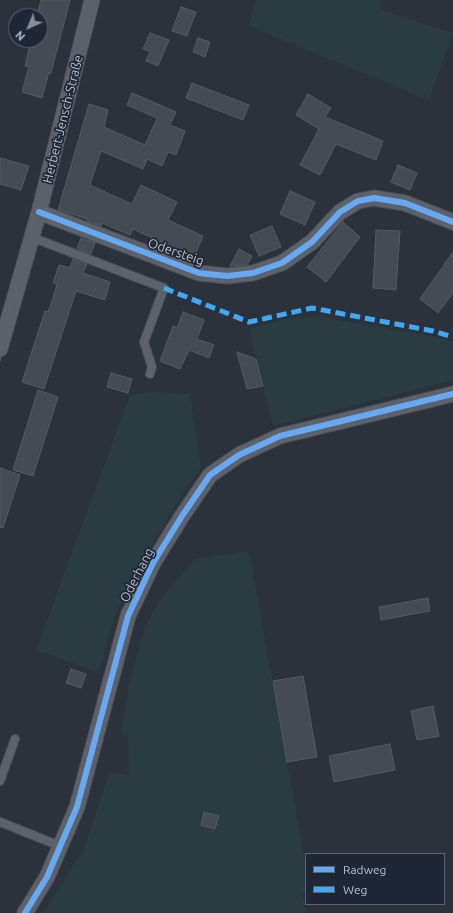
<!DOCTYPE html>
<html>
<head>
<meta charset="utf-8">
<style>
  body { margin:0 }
  #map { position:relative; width:453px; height:913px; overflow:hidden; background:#2c323c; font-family:Ubuntu,sans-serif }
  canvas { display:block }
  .legend { position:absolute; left:305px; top:853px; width:140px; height:52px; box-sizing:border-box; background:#1f2737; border:1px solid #5c6373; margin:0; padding:5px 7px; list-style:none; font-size:12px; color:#b8becc }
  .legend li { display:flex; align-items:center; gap:8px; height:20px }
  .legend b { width:20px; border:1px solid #5c6373 }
  .north { position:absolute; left:8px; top:8px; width:40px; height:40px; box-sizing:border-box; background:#1f2737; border:1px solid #5c6373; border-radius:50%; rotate:224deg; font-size:11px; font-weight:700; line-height:16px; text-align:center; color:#b8becc }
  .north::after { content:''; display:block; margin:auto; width:14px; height:18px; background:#878d9a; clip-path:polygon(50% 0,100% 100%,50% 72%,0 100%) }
</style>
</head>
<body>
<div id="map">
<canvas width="453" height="913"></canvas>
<ul class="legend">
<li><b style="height:5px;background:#66a8f1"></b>Radweg</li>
<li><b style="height:5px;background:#3fa9f5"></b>Weg</li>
</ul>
<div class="north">N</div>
</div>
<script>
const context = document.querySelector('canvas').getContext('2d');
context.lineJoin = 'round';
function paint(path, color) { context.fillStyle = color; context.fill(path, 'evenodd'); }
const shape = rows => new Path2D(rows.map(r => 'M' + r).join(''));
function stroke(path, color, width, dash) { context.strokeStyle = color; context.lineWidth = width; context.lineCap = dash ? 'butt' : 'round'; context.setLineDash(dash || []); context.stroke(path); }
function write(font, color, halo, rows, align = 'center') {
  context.font = font + ' Ubuntu,sans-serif'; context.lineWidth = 3.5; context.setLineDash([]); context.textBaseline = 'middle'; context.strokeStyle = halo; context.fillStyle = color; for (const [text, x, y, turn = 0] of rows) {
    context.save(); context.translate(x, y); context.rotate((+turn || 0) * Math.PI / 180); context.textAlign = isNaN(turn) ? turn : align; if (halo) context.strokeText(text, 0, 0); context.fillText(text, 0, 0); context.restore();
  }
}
paint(shape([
  [255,0,381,0,379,9,453,33,429,100,249,26],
  [321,317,440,338,453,342,453,380,273,426,249,329,289,318],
  [151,392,190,394,201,468,186,487,135,574,115,614,99,672,36,650,130,395],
  [249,551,306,867,306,892,302,893,306,913,43,913,84,849,110,771,129,775,128,736,121,734,129,685,144,629,159,601,195,559]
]), '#293c42');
const building = shape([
  [41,0,70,0,51,73,49,72,42,98,22,92,29,67,25,66,31,40,40,40,40,16,37,16,41,0],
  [181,7,196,12,187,36,172,31,181,7],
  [150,33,169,40,158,66,146,61,150,51,143,49,150,33],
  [198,38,210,42,205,57,193,52,198,38],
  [192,83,249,105,243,120,186,98,192,83],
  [132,93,176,112,170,125,185,131,176,155,168,152,162,166,147,159,143,169,101,151,90,185,132,204,141,185,177,202,168,220,203,236,194,257,133,229,130,235,102,223,101,226,87,221,88,219,58,210,89,104,108,110,104,127,145,145,157,118,127,105,132,93],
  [308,94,331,108,325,117,383,141,376,160,336,144,320,175,300,165,319,129,296,115,308,94],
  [0,158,29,166,21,190,0,184,0,158],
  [398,165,417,173,410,190,391,182,398,165],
  [290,191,315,202,305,225,280,214,290,191],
  [343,222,360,237,326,282,307,267,343,222],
  [272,226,281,247,259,256,250,235,272,226],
  [376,230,400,231,396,290,373,288,376,230],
  [81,238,95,243,91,254,77,249,81,238],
  [239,249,252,256,247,265,230,266,239,249],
  [453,252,453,293,438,313,420,299,453,252],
  [73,259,87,264,83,273,110,282,105,300,76,291,44,389,22,382,45,311,48,312,53,298,57,284,53,283,59,265,70,268,73,259],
  [183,312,204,320,197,339,214,345,209,358,189,350,180,369,160,361,173,326,177,328,183,312],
  [237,352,256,359,263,386,247,389,237,352],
  [111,373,132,379,128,393,107,387,111,373],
  [38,390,58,397,33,476,13,470,38,390],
  [0,468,20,475,3,528,0,527,0,468],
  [428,598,430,611,381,620,379,607,428,598],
  [71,669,86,674,81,688,66,683,71,669],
  [303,676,317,757,287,762,273,681,303,676],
  [433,706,439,736,417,740,411,711,433,706],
  [390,744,395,770,334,782,329,756,390,744],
  [204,812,219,816,215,829,201,825,204,812]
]);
paint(building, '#464a52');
stroke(building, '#555a63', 1);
const service = shape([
  [31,237,164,288,144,342,152,367,150,374],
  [0,781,15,739],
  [0,822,60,846]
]);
const minor = shape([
  [39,212,199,273,227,276,253,273,282,263,312,242,340,212,358,201,374,198,405,203,453,222],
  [0,349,39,212,92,0],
  [25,913,47,877,77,807,128,616,153,563,182,516,210,475,239,455,280,436,453,394]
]);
stroke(service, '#494d54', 10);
stroke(minor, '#494d54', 17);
stroke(service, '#5d616a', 8);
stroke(minor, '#5d616a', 15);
stroke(shape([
  [0,335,89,4],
  [0,361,66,123,96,0]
]), '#5b6068', 1);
stroke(shape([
  [164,288,249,322,312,308,433,331,453,337]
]), '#3fa9f5', 5, [10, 5]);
stroke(shape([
  [39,212,199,273,227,276,253,273,282,263,312,242,340,212,358,201,374,198,405,203,453,222],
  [25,913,47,877,77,807,128,616,153,563,182,516,210,475,239,455,280,436,453,394]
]), '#66a8f1', 6);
write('13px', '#b8becc', '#1f2737', [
  ["Herbert-Jensch-Straße",63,119,-76],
  ["Odersteig",176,252,19],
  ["Oderhang",137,575,-63]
]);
</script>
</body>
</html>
